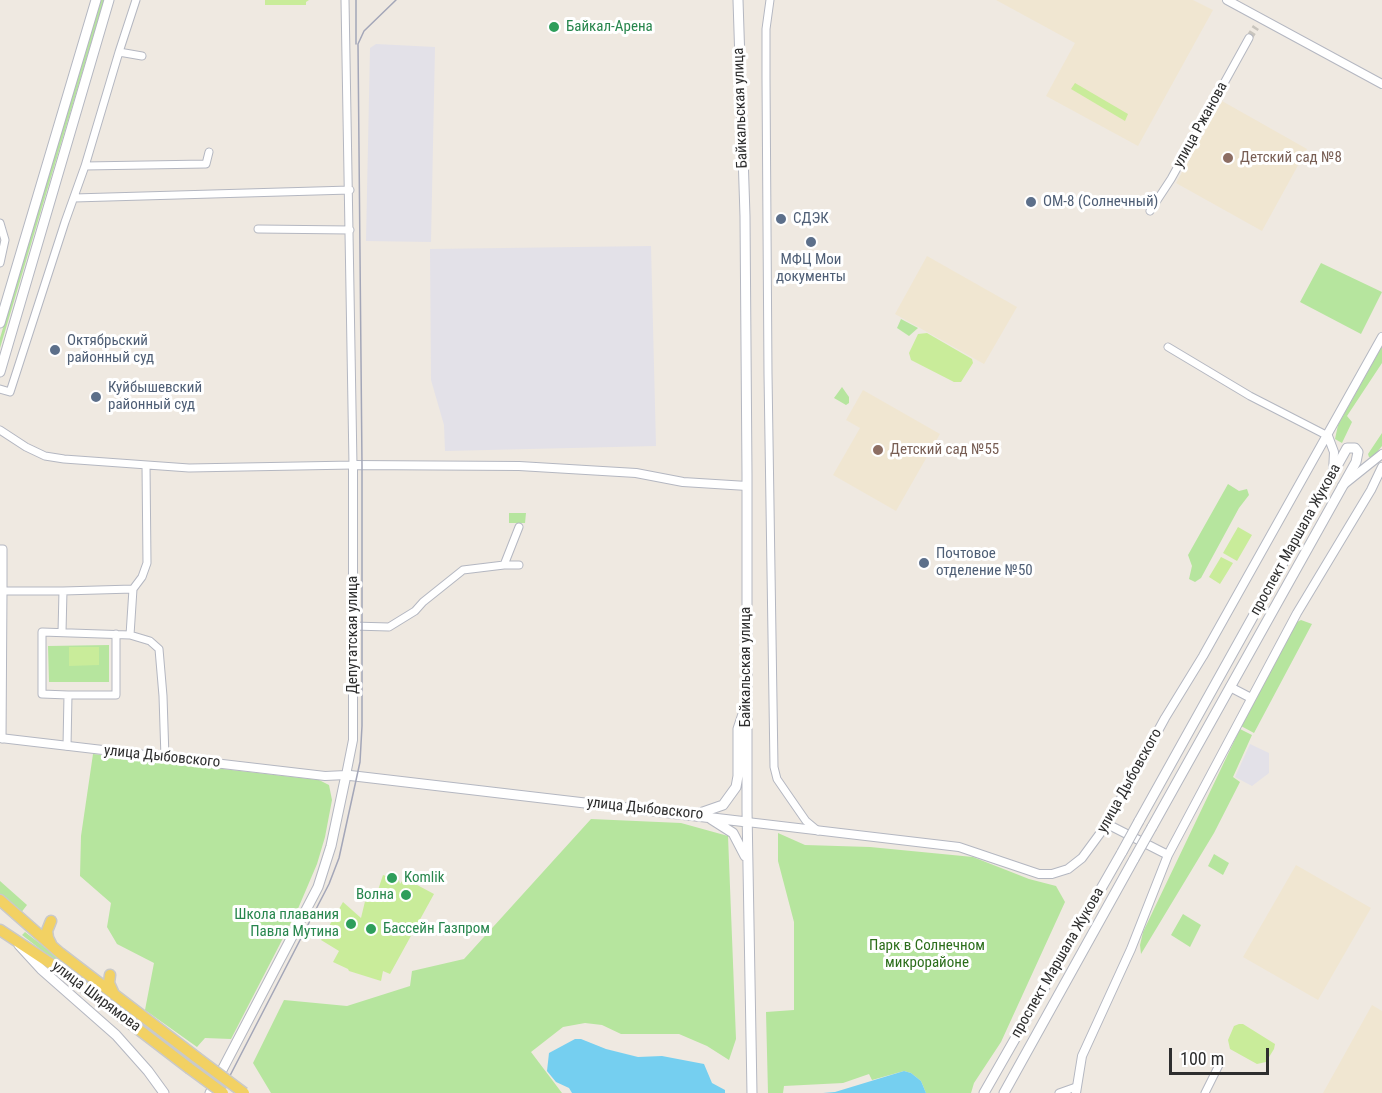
<!DOCTYPE html>
<html>
<head>
<meta charset="utf-8">
<style>
  body { margin:0 }
  #map { position:relative; width:1382px; height:1093px; overflow:hidden; background:#efe9e1; font-family:"Roboto Condensed",sans-serif }
  canvas { display:block }
  .scale { position:absolute; left:1169px; top:1048px; width:100px; height:27px; box-sizing:border-box; border:3px solid #2e2e2e; border-top:0; padding-left:8px; font-size:18px; line-height:21px; white-space:nowrap; color:#2e2e2e; -webkit-text-stroke:4px #fff; paint-order:stroke }
</style>
</head>
<body>
<div id="map">
<canvas width="1382" height="1093"></canvas>
<div class="scale">100 m</div>
</div>
<script>
const context = document.querySelector('canvas').getContext('2d');
context.lineJoin = 'round';
function paint(path, color) { context.fillStyle = color; context.fill(path, 'evenodd'); }
const shape = rows => new Path2D(rows.map(r => 'M' + r).join(''));
function stroke(path, color, width, dash) { context.strokeStyle = color; context.lineWidth = width; context.lineCap = dash ? 'butt' : 'round'; context.setLineDash(dash || []); context.stroke(path); }
function write(font, color, halo, rows, align = 'center') {
  context.font = font + ' "Roboto Condensed",sans-serif'; context.lineWidth = 6; context.setLineDash([]); context.textBaseline = 'middle'; context.strokeStyle = halo; context.fillStyle = color; for (const [text, x, y, turn = 0] of rows) {
    context.save(); context.translate(x, y); context.rotate((+turn || 0) * Math.PI / 180); context.textAlign = isNaN(turn) ? turn : align; if (halo) context.strokeText(text, 0, 0); context.fillText(text, 0, 0); context.restore();
  }
}
paint(shape([
  [376,44,435,47,431,242,366,241,370,48],
  [651,246,656,446,445,451,444,425,431,380,430,249],
  [1250,744,1269,753,1269,773,1252,786,1235,777]
]), '#e3e1e8');
paint(shape([
  [996,0,1193,0,1213,10,1138,146,1046,96,1075,43],
  [1222,101,1307,149,1262,231,1176,183],
  [927,256,1017,307,984,364,895,314],
  [863,390,940,434,896,511,833,475,860,428,846,420],
  [1296,865,1371,908,1318,1000,1243,957],
  [1372,1005,1382,1011,1382,1093,1323,1093]
]), '#f0e6d1');
paint(shape([
  [101,0,104,0,0,348,0,338],
  [1321,263,1382,292,1361,334,1300,302],
  [901,319,918,328,909,336,897,328],
  [1382,346,1382,363,1347,416,1352,422,1342,443,1335,439,1338,425],
  [842,387,849,397,849,403,846,405,834,398],
  [1382,433,1382,446,1372,458,1369,457,1368,454],
  [1228,484,1239,491,1247,489,1249,495,1239,508,1201,578,1195,582,1189,579,1192,566,1188,555],
  [509,513,526,513,525,523,509,523],
  [1301,620,1312,624,1254,733,1241,726,1252,702,1297,622],
  [109,645,109,682,49,682,48,646],
  [1240,729,1252,735,1233,777,1240,782,1214,833,1141,954,1140,945,1143,932],
  [93,754,319,780,329,785,332,800,325,837,317,864,297,911,231,1039,205,1038,197,1047,145,1010,154,963,117,944,107,927,111,903,80,876,81,836],
  [591,819,681,823,728,836,736,1039,729,1060,707,1046,679,1034,621,1034,602,1025,585,1023,563,1027,531,1052,562,1093,271,1093,253,1063,284,1000,347,1006,410,986,412,971,464,959],
  [778,833,805,845,870,847,973,857,1029,879,1056,886,1065,902,1001,1042,974,1083,971,1093,926,1093,921,1081,911,1073,904,1071,872,1080,869,1074,843,1083,784,1086,783,1093,768,1093,766,1012,794,1010,794,922,778,861],
  [1214,854,1229,863,1223,875,1208,866],
  [0,881,27,905,20,914,0,894],
  [1183,914,1201,925,1190,947,1171,935],
  [25,932,155,1033,176,1052,153,1037,22,935]
]), '#b6e59e');
paint(shape([
  [265,0,315,0,309,0,306,2,306,5,265,5],
  [1075,83,1128,114,1125,121,1071,89],
  [927,333,972,359,973,363,961,382,954,382,911,360,909,353,918,334],
  [1238,527,1252,535,1237,561,1223,553],
  [1221,557,1233,563,1220,584,1209,577],
  [69,647,99,647,99,665,69,666],
  [383,875,399,880,400,884,404,878,434,894,390,974,383,971,381,981,349,971,348,969,333,962,339,951,321,940,343,902,361,918,367,893,376,896],
  [1239,1024,1243,1024,1275,1044,1274,1049,1266,1062,1257,1064,1230,1049,1228,1040,1234,1026]
]), '#c9ec9a');
paint(shape([
  [575,1039,581,1039,606,1049,638,1057,662,1056,704,1064,712,1083,725,1090,725,1093,572,1093,569,1088,556,1082,547,1071,549,1053],
  [904,1071,911,1073,921,1081,926,1093,823,1093,835,1092]
]), '#75cff0');
stroke(shape([
  [1249,38,1256,27]
]), '#c8c4bd', 7, [7, 3.5]);
const minor = shape([
  [136,0,119,52,142,56],
  [770,0,766,29,766,78,768,374,774,767,777,779,788,795,806,821,818,831],
  [85,166,119,52],
  [74,198,350,190],
  [1150,211,1171,179,1249,38],
  [0,223,5,240,0,263],
  [258,229,350,230],
  [1168,347,1250,396,1328,436],
  [0,389,10,392,65,222,85,166,206,164,209,152],
  [0,430,26,447,45,456,64,459,189,468,353,465,345,0],
  [0,549,3,549,3,591],
  [504,565,519,565],
  [133,589,142,577,147,563,146,465],
  [63,591,133,589,130,635],
  [353,626,389,627,415,611,423,602,463,570,504,565,519,527],
  [68,695,116,695,116,634],
  [2,739,3,591,63,591,62,632],
  [67,746,68,695,42,694,42,632,130,635,150,641,159,649,163,696,165,758],
  [1059,1093,1076,1087],
  [1205,1093,1219,1065]
]);
const tertiary = shape([
  [1227,0,1382,84],
  [1328,436,1334,452,1333,473],
  [1342,486,1382,454],
  [1230,687,1251,698],
  [0,738,325,776,346,775,353,740,353,465,519,466,636,473,683,482,747,486],
  [747,822,959,847,1039,874,1052,874,1068,869,1082,858,1107,824,1165,718,1203,656,1382,337],
  [1107,824,1168,855],
  [1076,1093,1082,1056,1131,949,1168,855,1297,613,1371,490,1382,467]
]);
const secondary = shape([
  [738,0,745,216,747,475,747,810,752,1093],
  [0,323,96,0],
  [0,372,109,0],
  [700,813,723,805,736,787,738,776,738,729,743,714],
  [711,819,733,833,745,856],
  [1139,821,1347,448,1355,448,1358,452,1356,462,1152,827],
  [19,945,41,969,116,1035,148,1071,164,1093],
  [210,1093,318,887,331,846,346,775,747,822],
  [984,1093,1122,852],
  [1004,1093,1134,859]
]);
const primary = shape([
  [0,900,60,953,196,1057],
  [51,921,47,931,48,938,51,944],
  [0,930,65,973,189,1068],
  [110,975,109,983,113,992]
]);
stroke(minor, '#b4b7c1', 9);
stroke(tertiary, '#b4b7c1', 10);
stroke(secondary, '#b4b7c1', 11);
stroke(primary, '#c9c9c9', 13);
stroke(minor, '#fff', 7);
stroke(tertiary, '#fff', 8);
stroke(secondary, '#fff', 9);
stroke(primary, '#f2d163', 10);
stroke(shape([
  [356,0,356,44],
  [221,1093,329,884,339,858,360,762,362,726,362,465,358,44,364,31,396,0]
]), '#a3a6b8', 1.5);
const secondaryBridge = shape([
  [1122,852,1139,821],
  [1134,859,1152,827]
]);
const primaryBridge = shape([
  [196,1057,244,1093],
  [189,1068,223,1093]
]);
stroke(secondaryBridge, '#b4b7c1', 11, []);
stroke(primaryBridge, '#c9c9c9', 13, []);
stroke(secondaryBridge, '#fff', 9);
stroke(primaryBridge, '#f2d163', 10);
for (const [x, y, r, color] of [
  [554,27,6,"#2e9e5b"],
  [1228,158,6,"#8d6e63"],
  [1031,202,6,"#5c6f8a"],
  [781,219,6,"#5c6f8a"],
  [811,242,6,"#5c6f8a"],
  [55,350,6,"#5c6f8a"],
  [96,397,6,"#5c6f8a"],
  [878,450,6,"#8d6e63"],
  [924,563,6,"#5c6f8a"],
  [392,878,6,"#2e9e5b"],
  [406,895,6,"#2e9e5b"],
  [351,924,6,"#2e9e5b"],
  [371,929,6,"#2e9e5b"]
]) { const dot = new Path2D(); dot.arc(x, y, r, 0, 2 * Math.PI); context.fillStyle = color; context.fill(dot); stroke(dot, '#fff', 2); }
write('15px', '#27864d', '#fff', [
  ["Байкал-Арена",566,27],
  ["Komlik",404,878],
  ["Волна",394,895,"right"],
  ["Школа плавания",339,915,"right"],
  ["Павла Мутина",339,932,"right"],
  ["Бассейн Газпром",383,929]
], 'left');
write('15px', '#2e2e2e', '#fff', [
  ["Байкальская улица",741,108,-92],
  ["улица Ржанова",1201,125,-61],
  ["проспект Маршала Жукова",1296,540,-61],
  ["Депутатская улица",353,635,-90],
  ["Байкальская улица",746,667,-90],
  ["улица Дыбовского",162,757,6],
  ["улица Дыбовского",1130,781,-61],
  ["улица Дыбовского",645,809,6],
  ["проспект Маршала Жукова",1058,963,-60],
  ["улица Ширямова",96,997,37]
]);
write('15px', '#785e54', '#fff', [
  ["Детский сад №8",1240,158],
  ["Детский сад №55",890,450]
], 'left');
write('15px', '#4e5e75', '#fff', [
  ["ОМ-8 (Солнечный)",1043,202],
  ["СДЭК",793,219],
  ["МФЦ Мои",811,260,"center"],
  ["документы",811,277,"center"],
  ["Октябрьский",67,341],
  ["районный суд",67,358],
  ["Куйбышевский",108,388],
  ["районный суд",108,405],
  ["Почтовое",936,554],
  ["отделение №50",936,571]
], 'left');
write('15px', '#2c6e1b', '#fff', [
  ["Парк в Солнечном",927,946],
  ["микрорайоне",927,963]
]);
</script>
</body>
</html>
